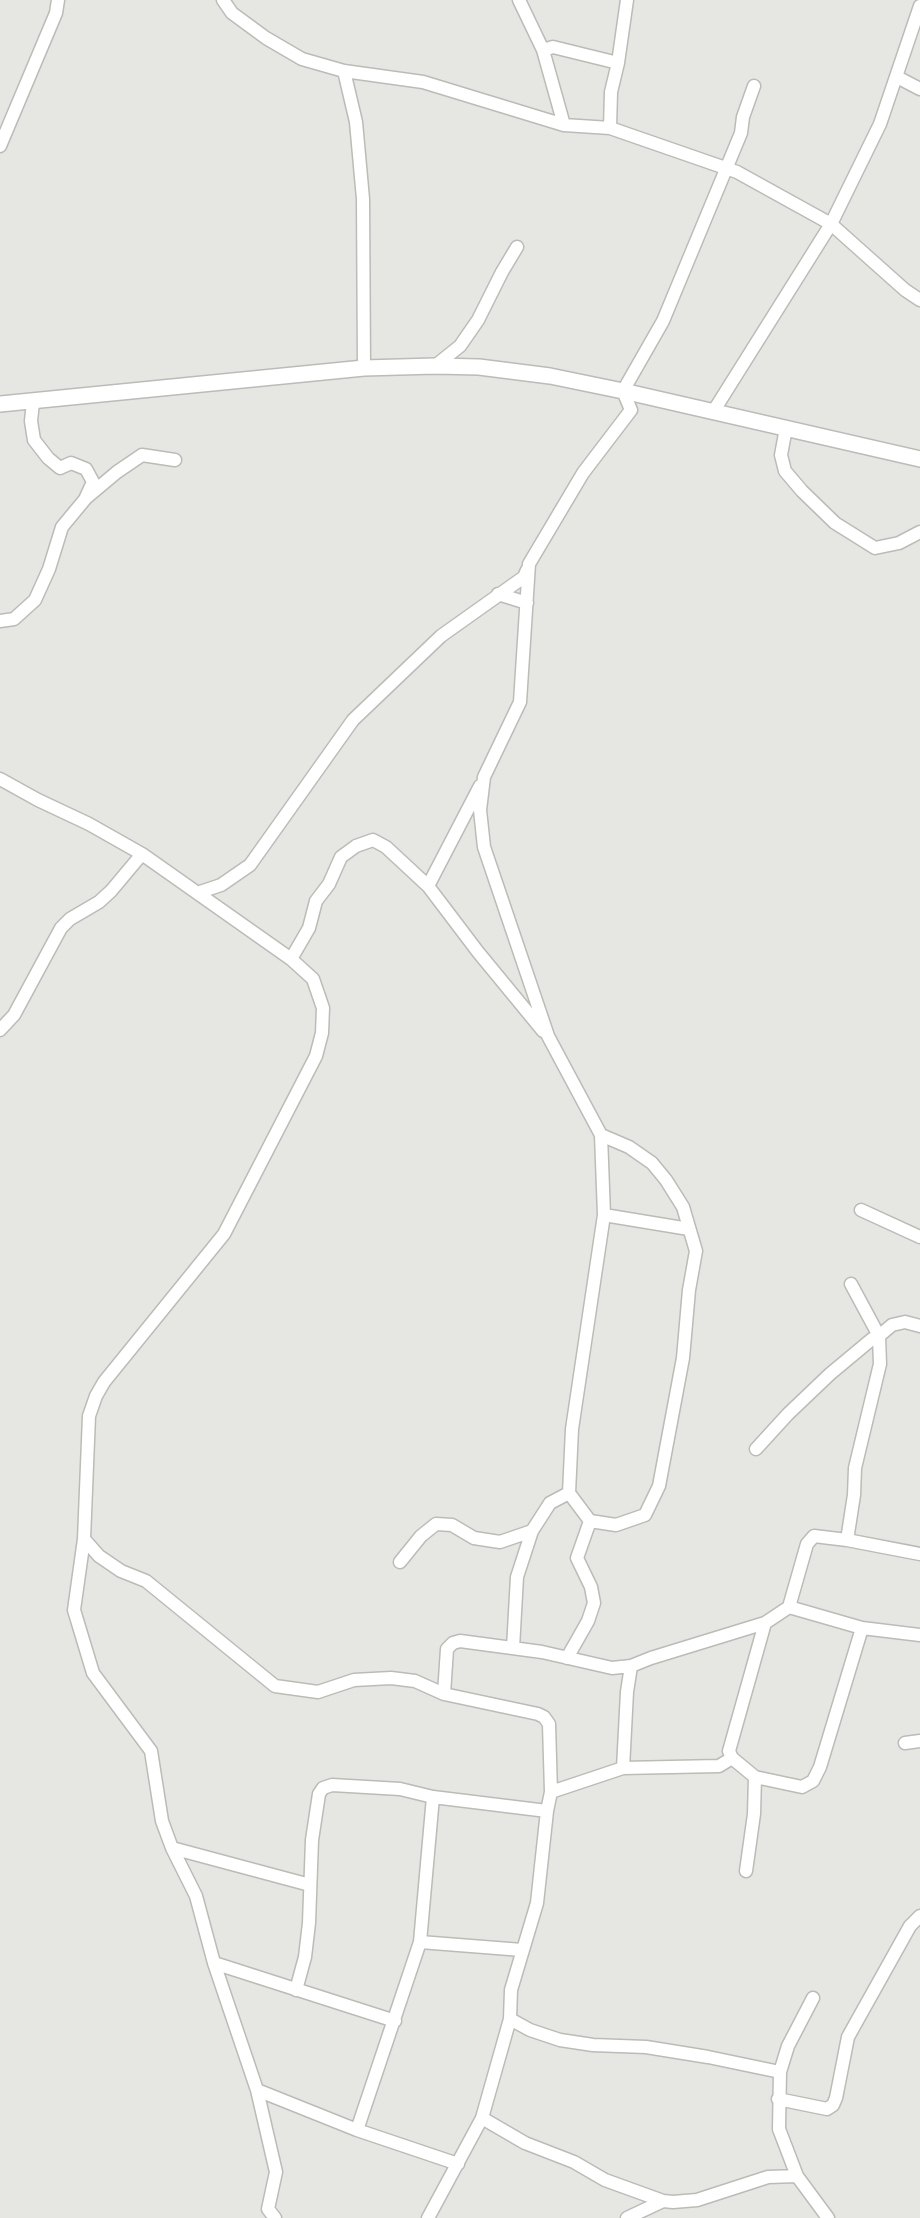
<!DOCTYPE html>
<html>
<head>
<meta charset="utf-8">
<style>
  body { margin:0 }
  canvas { display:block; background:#e6e7e3 }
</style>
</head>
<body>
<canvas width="920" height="2218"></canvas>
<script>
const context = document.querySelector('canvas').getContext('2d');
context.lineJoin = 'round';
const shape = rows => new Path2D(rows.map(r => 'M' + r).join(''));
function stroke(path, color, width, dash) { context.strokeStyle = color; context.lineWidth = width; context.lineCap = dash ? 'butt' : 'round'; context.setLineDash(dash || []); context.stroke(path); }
const minor = shape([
  [223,0,232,13,266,38,302,59,344,71,423,82,564,125,610,128,737,172,831,224,905,290,920,300],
  [519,0,543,50,564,125],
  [543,50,553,47,618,63],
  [344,71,356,122,363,199,364,368],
  [897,77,920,89],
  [610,128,611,92,618,63,627,0],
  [0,146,56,13,58,0],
  [435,366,460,346,478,320,502,272,517,247],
  [33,402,31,421,34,440,48,458,60,468,71,463,86,469,93,482,86,497],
  [713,412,831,224,880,124,920,6],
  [786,428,781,455,785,471,802,491,835,523,875,548,899,543,920,532],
  [498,594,527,603],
  [0,621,14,619,35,600,49,569,62,527,86,498,117,472,142,455,175,460],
  [0,779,38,800,89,824,142,854,291,959,313,979,323,1008,322,1033,316,1056,224,1234,104,1382,96,1396,89,1416,84,1539,74,1610,93,1673,151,1751,162,1821,172,1848,196,1896,214,1963,257,2090,276,2172,268,2209,275,2218],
  [428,886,480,786],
  [197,893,221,885,250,865,353,720,441,636,524,577,527,570],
  [291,959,309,928,316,901,329,884,341,857,356,846,373,840,386,847,428,886,478,952,543,1031],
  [0,1030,14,1015,61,928,70,919,99,902,111,891,142,854],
  [601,1135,629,1147,652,1163,666,1180,683,1207,696,1251,689,1290,683,1358,659,1486,645,1515,616,1525,590,1521,569,1493,572,1429,604,1215,689,1229],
  [861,1210,920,1237],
  [604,1215,601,1135,548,1036,484,847,480,810,484,777,520,702,529,564,583,473,631,410,623,391,663,321,741,133,743,117,754,86],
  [756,1449,788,1414,830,1374,872,1339,879,1336,892,1325,905,1322,920,1326],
  [84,1539,99,1556,121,1571,146,1581,275,1686,318,1692,354,1680,391,1678,415,1681,444,1694,538,1714,544,1717,549,1724,551,1792,547,1811,537,1903,511,1990,510,2019,482,2118,428,2218],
  [847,1540,854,1495,855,1468,880,1364,879,1336,851,1284],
  [400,1562,421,1536,436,1524,452,1525,474,1538,500,1542,532,1531],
  [789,1607,862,1628,920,1635],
  [513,1648,517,1577,532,1531,550,1503,569,1493],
  [567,1658,588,1621,594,1603,591,1587,577,1558,590,1521],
  [444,1694,447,1649,453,1643,460,1641,542,1652,612,1668,631,1666,651,1658,765,1623,789,1607,807,1544,814,1536,847,1540,920,1554],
  [905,1743,920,1741],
  [732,1758,755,1777,754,1814,746,1871],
  [623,1768,627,1692,631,1666],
  [755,1777,802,1787,813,1781,820,1767,862,1628],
  [551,1792,623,1768,719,1766,732,1758,729,1751,765,1623],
  [172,1848,310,1885],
  [420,1942,522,1950],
  [214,1963,395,2021],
  [296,1990,305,1957,309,1923,312,1840,319,1794,323,1788,332,1785,400,1789,433,1797,547,1811],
  [813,1998,788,2046,780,2072,779,2129,797,2176,828,2218],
  [510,2019,530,2030,560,2040,593,2045,646,2047,708,2057,780,2072],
  [257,2090,357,2130,458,2164],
  [778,2099,827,2109,833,2105,836,2098,848,2037,910,1926,920,1916],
  [482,2118,525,2143,574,2162,605,2180,663,2201,673,2202,697,2200,768,2177,797,2176],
  [357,2130,420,1942,433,1797],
  [627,2218,663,2201]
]);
const major = shape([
  [0,404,364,368,435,366,479,367,550,376,623,391,920,459]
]);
stroke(minor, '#bbbcb8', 15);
stroke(major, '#bbbcb8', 18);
stroke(minor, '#fff', 12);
stroke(major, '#fff', 15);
</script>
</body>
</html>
